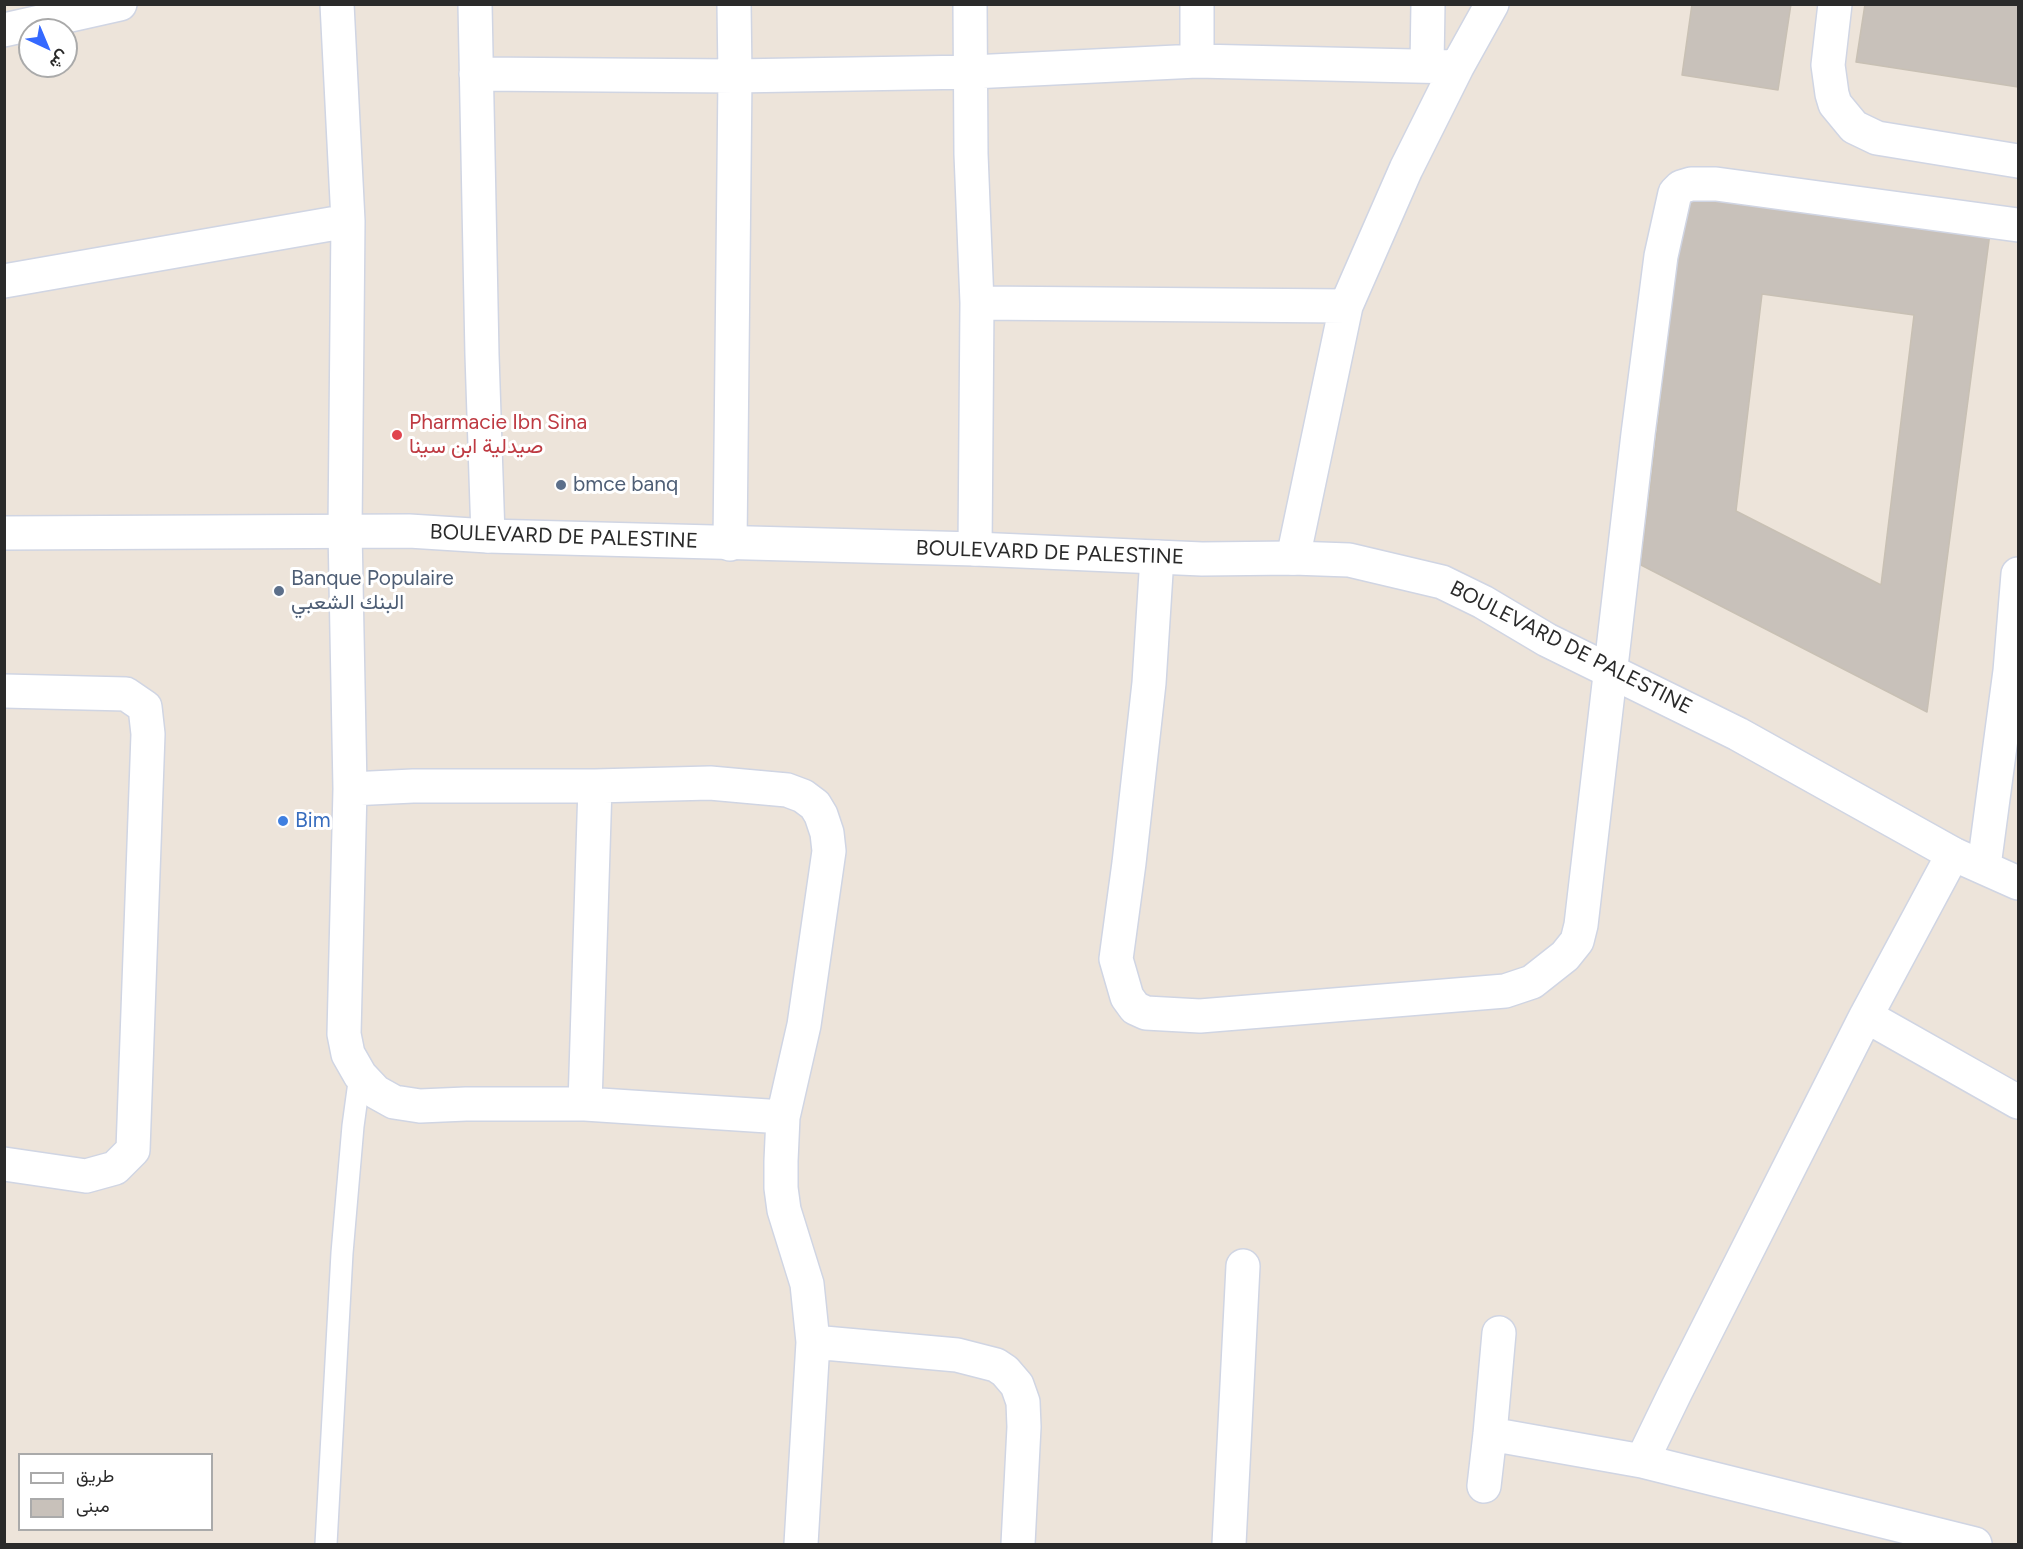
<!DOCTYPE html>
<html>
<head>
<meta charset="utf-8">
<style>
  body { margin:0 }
  #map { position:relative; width:2023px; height:1549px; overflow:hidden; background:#ede4da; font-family:Figtree,Vazirmatn,sans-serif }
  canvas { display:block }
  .frame { position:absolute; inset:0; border:6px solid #2a2a2a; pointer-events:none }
  .legend { position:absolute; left:18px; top:1453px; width:195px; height:78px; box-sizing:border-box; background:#fff; border:2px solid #aaa; margin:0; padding:8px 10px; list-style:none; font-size:18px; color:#2a2a2a }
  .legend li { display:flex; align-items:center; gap:12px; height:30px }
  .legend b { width:30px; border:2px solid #aaa }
  .north { position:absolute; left:18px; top:18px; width:60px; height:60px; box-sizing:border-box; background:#fff; border:2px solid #aaa; border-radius:50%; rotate:136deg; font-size:16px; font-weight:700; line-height:24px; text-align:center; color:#2a2a2a }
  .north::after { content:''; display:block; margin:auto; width:21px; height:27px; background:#3569ff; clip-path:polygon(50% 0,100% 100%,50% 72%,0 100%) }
</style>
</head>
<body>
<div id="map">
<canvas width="2023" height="1549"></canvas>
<div class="frame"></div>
<ul class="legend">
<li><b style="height:8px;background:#fff"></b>طريق</li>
<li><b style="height:16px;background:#c8c1ba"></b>مبنى</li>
</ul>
<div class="north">ش</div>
</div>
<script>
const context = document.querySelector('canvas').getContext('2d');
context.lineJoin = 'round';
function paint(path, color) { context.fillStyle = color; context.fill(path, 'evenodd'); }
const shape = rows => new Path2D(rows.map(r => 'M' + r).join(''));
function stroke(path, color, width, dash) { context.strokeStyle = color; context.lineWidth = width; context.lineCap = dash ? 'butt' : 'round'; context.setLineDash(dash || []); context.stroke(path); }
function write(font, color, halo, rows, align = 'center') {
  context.font = font + ' Figtree,Vazirmatn,sans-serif'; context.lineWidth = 6; context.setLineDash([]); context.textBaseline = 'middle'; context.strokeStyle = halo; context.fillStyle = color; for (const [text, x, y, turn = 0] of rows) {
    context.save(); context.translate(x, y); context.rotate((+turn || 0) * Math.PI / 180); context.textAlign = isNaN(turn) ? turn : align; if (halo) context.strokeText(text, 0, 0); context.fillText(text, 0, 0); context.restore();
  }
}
const building = shape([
  [1692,4,1791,4,1778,90,1682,75,1692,4],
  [1865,4,2018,4,2018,87,1856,62,1865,4],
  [1685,196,1990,233,1927,712,1641,565,1685,196],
  [1762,294,1914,315,1881,585,1736,511,1762,294]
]);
paint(building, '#c8c1ba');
stroke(building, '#c8c0b4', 1.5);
const service = shape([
  [326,1544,342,1253,353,1126,360,1075]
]);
const minor = shape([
  [337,4,348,221,345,530,350,789,344,1034,348,1054,360,1075,376,1092,394,1102,420,1106,466,1104,585,1104,783,1117],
  [475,4,482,355,488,536],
  [970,4,971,154,977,303,975,549],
  [1197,4,1197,61],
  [1835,4,1828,65,1832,94,1835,104,1854,127,1877,138,2018,161],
  [4,30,120,4],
  [1427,65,1428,4],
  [476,74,735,76,972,72,1197,61,1457,67],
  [4,281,348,221],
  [977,303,1346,306],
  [730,544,735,76,734,4],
  [1157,557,1149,683,1129,863,1116,959,1127,997,1135,1008,1146,1013,1200,1016,1505,991,1532,982,1565,956,1577,941,1581,925,1638,434,1661,256,1675,193,1681,187,1691,184,1716,184,2018,225],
  [1293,558,1346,306,1406,169,1457,67,1492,4],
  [4,691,126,694,145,707,148,734,133,1150,115,1168,86,1176,4,1164],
  [350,789,413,786,595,786,710,783,787,790,803,796,815,805,821,815,827,833,829,851,804,1025,783,1117,781,1161,781,1188,784,1210,807,1284,813,1342,801,1544],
  [1984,866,2010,671,2018,574],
  [1866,1016,2018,1102],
  [585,1104,595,786],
  [813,1342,957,1355,996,1365,1005,1371,1017,1385,1023,1402,1024,1427,1018,1544],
  [1490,1434,1642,1461,1975,1544],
  [1642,1461,1676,1391,1866,1016,1953,854],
  [1484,1486,1490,1434,1499,1333],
  [1229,1544,1243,1266]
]);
const tertiary = shape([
  [4,533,409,531,488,536,975,549,1202,559,1293,558,1349,560,1442,582,1483,602,1547,640,1738,734,1953,854,2018,883]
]);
stroke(service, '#d0d5e3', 24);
stroke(minor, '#d0d5e3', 36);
stroke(tertiary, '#d0d5e3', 36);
stroke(service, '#fff', 21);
stroke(minor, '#fff', 33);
stroke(tertiary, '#fff', 33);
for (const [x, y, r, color] of [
  [397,435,6,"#e0444e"],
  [561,485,6,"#5c6f8a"],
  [279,591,6,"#5c6f8a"],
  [283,821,6,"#3f7fe0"]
]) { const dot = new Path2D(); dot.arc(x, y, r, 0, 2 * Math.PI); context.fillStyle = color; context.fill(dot); stroke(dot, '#fff', 2); }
write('21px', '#be3a42', '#fff', [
  ["Pharmacie Ibn Sina",409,423],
  ["صيدلية ابن سينا",409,447]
], 'left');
write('21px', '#4e5e75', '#fff', [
  ["bmce banq",573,485],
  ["Banque Populaire",291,579],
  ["البنك الشعبي",291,603]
], 'left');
write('21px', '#2a2a2a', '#fff', [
  ["BOULEVARD DE PALESTINE",564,537,2],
  ["BOULEVARD DE PALESTINE",1050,553,2],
  ["BOULEVARD DE PALESTINE",1571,648,27]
]);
write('21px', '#366cbe', '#fff', [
  ["Bim",295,821]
], 'left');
</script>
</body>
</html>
